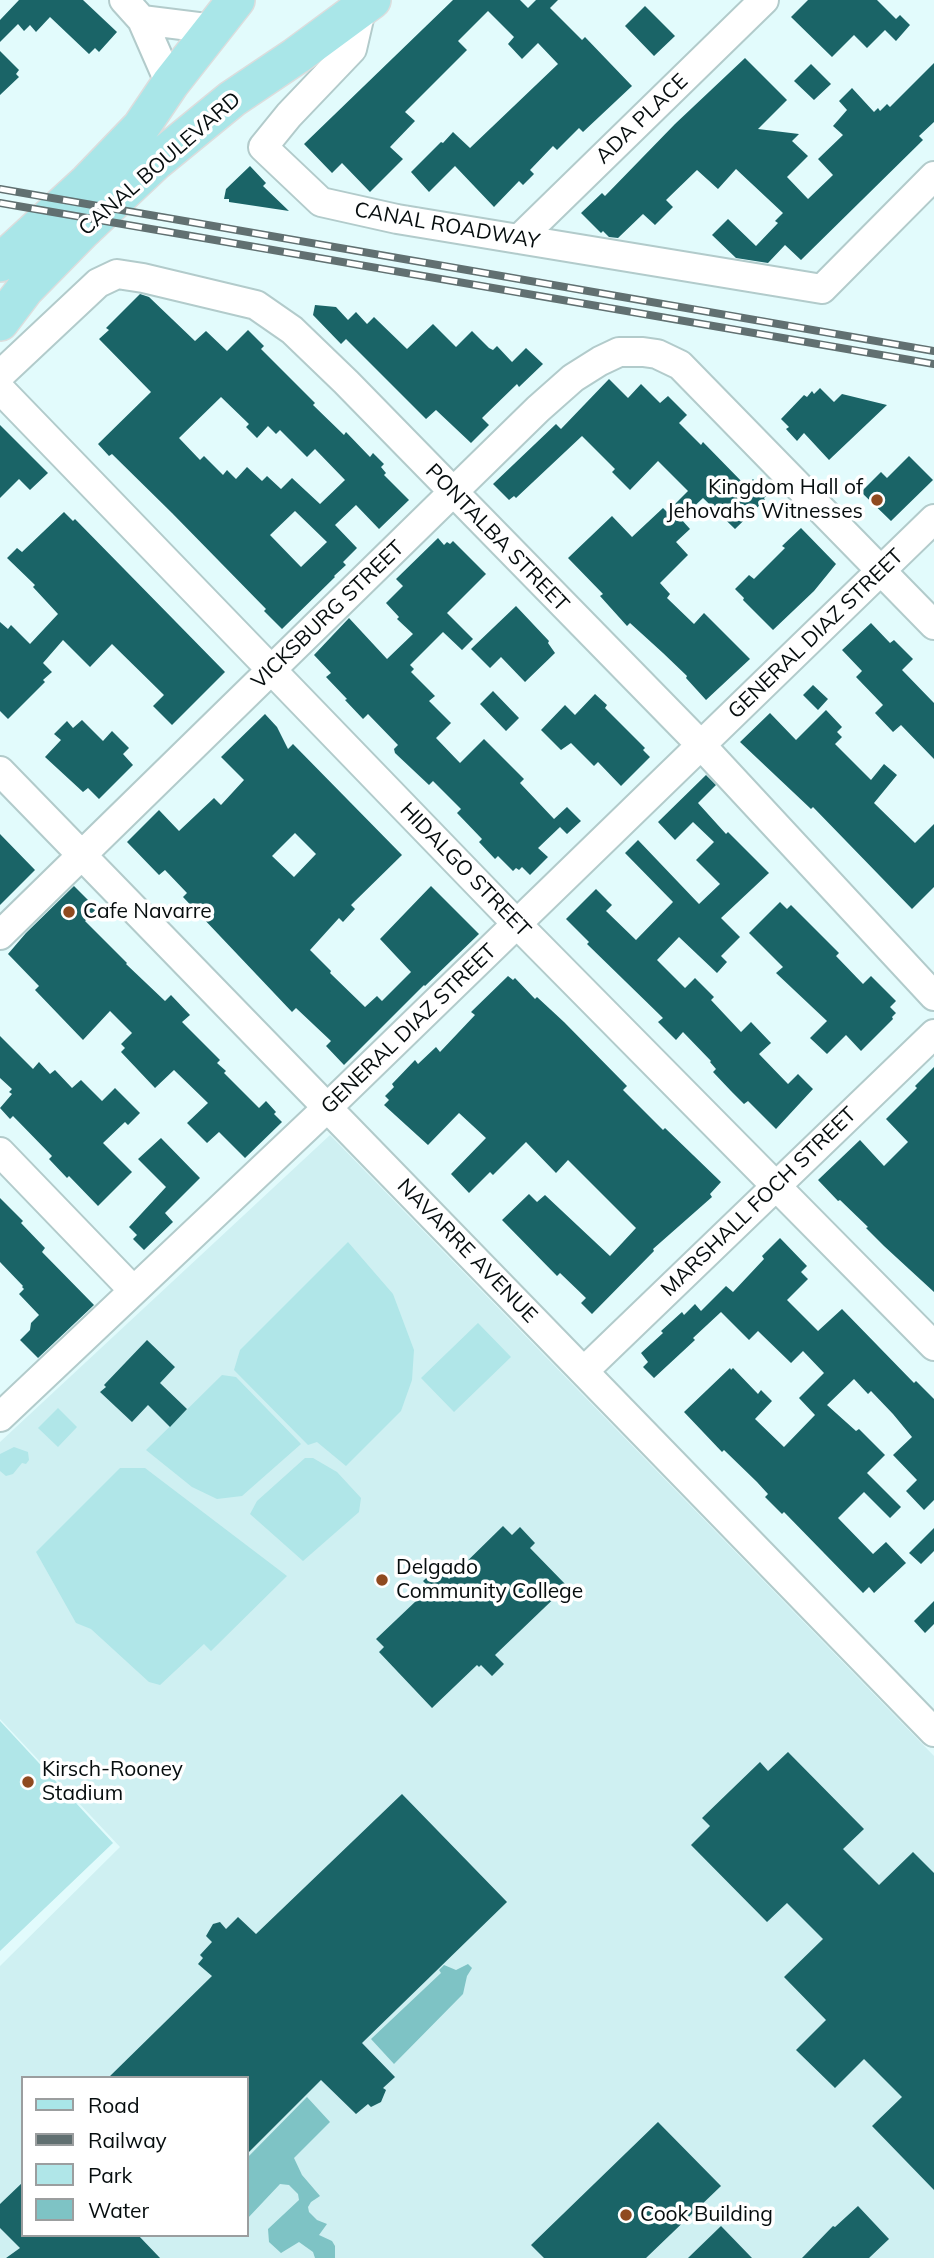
<!DOCTYPE html>
<html>
<head>
<meta charset="utf-8">
<style>
  body { margin:0 }
  #map { position:relative; width:934px; height:2258px; overflow:hidden; background:#e2fbfc; font-family:Mulish,sans-serif }
  canvas { display:block }
  .legend { position:absolute; left:21px; top:2076px; width:228px; height:161px; box-sizing:border-box; background:#fff; border:2px solid #9b9e9f; margin:0; padding:9px 12px; list-style:none; font-size:21px; color:#060d0e }
  .legend li { display:flex; align-items:center; gap:14px; height:35px }
  .legend b { width:35px; border:2px solid #9b9e9f }
</style>
</head>
<body>
<div id="map">
<canvas width="934" height="2258"></canvas>
<ul class="legend">
<li><b style="height:9px;background:#a9e6e8"></b>Road</li>
<li><b style="height:9px;background:#617071"></b>Railway</li>
<li><b style="height:19px;background:#b0e6e8"></b>Park</li>
<li><b style="height:19px;background:#7ec3c5"></b>Water</li>
</ul>
</div>
<script>
const context = document.querySelector('canvas').getContext('2d');
context.lineJoin = 'round';
function paint(path, color) { context.fillStyle = color; context.fill(path, 'evenodd'); }
const shape = rows => new Path2D(rows.map(r => 'M' + r).join(''));
function stroke(path, color, width, dash) { context.strokeStyle = color; context.lineWidth = width; context.lineCap = dash ? 'butt' : 'round'; context.setLineDash(dash || []); context.stroke(path); }
function write(font, color, halo, rows, align = 'center') {
  context.font = font + ' Mulish,sans-serif'; context.lineWidth = 7; context.setLineDash([]); context.textBaseline = 'middle'; context.strokeStyle = halo; context.fillStyle = color; for (const [text, x, y, turn = 0] of rows) {
    context.save(); context.translate(x, y); context.rotate((+turn || 0) * Math.PI / 180); context.textAlign = isNaN(turn) ? turn : align; if (halo) context.strokeText(text, 0, 0); context.fillText(text, 0, 0); context.restore();
  }
}
paint(shape([
  [330,1135,934,1756,934,2258,0,2258,0,1966,120,1847,0,1719,0,1442],
  [23,2078,247,2078,247,2235,23,2235]
]), '#cff0f2');
paint(shape([
  [348,1242,393,1294,414,1350,412,1380,401,1411,346,1466,317,1442,308,1445,234,1370,240,1350],
  [478,1323,511,1357,454,1412,421,1378],
  [222,1375,236,1377,301,1444,242,1496,217,1499,192,1487,146,1450],
  [58,1408,77,1427,58,1447,38,1428],
  [14,1447,28,1452,29,1460,26,1464,22,1463,13,1474,6,1476,0,1471,0,1454],
  [305,1458,313,1458,337,1472,361,1498,359,1512,303,1561,250,1514,257,1501],
  [120,1468,145,1468,287,1576,211,1651,204,1644,160,1685,149,1682,91,1629,76,1623,36,1552],
  [0,1721,113,1843,0,1951]
]), '#b0e6e8');
paint(shape([
  [468,1964,472,1968,467,1976,463,1994,394,2064,371,2039,441,1973,439,1970,444,1965,456,1970],
  [307,2097,330,2122,294,2158,302,2175,320,2196,311,2202,308,2207,309,2212,317,2220,327,2224,319,2235,332,2241,335,2246,335,2258,315,2258,313,2252,299,2242,281,2253,269,2242,268,2229,299,2200,298,2194,289,2185,280,2184,247,2219,247,2158]
]), '#7ec3c5');
paint(shape([
  [19,0,83,0,117,32,99,52,95,48,89,54,50,17,36,32,30,25,24,31,18,24,0,42,0,20],
  [453,0,520,0,528,8,536,0,558,0,550,8,582,40,585,37,632,86,583,132,579,128,557,150,553,146,530,170,534,174,523,185,519,181,494,207,455,166,429,192,411,172,441,142,443,143,453,132,470,148,558,64,538,43,522,59,508,44,514,37,488,11,458,41,467,50,405,112,415,121,390,147,403,159,370,192,342,163,332,173,304,144],
  [808,0,877,0,896,19,900,15,910,25,896,41,885,30,867,48,854,35,832,57,791,17],
  [645,6,675,36,654,56,625,26],
  [0,51,19,70,16,74,19,77,0,95],
  [745,58,787,100,758,129,799,134,792,141,808,156,787,177,808,199,833,175,818,159,843,135,833,126,847,110,839,101,852,88,874,112,878,108,880,111,887,104,890,107,934,63,934,122,919,136,923,140,801,260,785,245,768,263,736,258,712,235,728,219,756,246,778,223,775,221,783,213,736,169,718,189,697,170,666,200,673,207,655,225,643,214,618,238,609,237,603,231,601,233,581,213,602,193,605,196,675,124],
  [811,64,831,84,814,100,794,81],
  [250,166,266,183,263,186,289,211,229,202,229,199,224,199,226,189],
  [140,294,149,297,195,341,206,331,227,351,248,330,264,346,261,349,315,403,313,405,344,435,346,432,370,457,373,453,384,464,381,467,386,473,384,475,409,500,379,529,356,505,335,525,357,548,343,562,346,565,334,576,335,577,282,629,264,611,266,609,172,513,112,454,109,456,98,444,151,392,99,339,109,330,106,328],
  [221,397,249,424,246,427,257,438,268,426,276,434,280,430,307,457,315,449,345,480,320,504,292,478,281,489,267,476,262,481,247,467,236,479,227,470,223,475,204,456,200,460,179,438],
  [295,511,327,542,301,567,270,535],
  [315,305,336,307,348,320,356,312,367,324,374,317,407,349,433,324,456,347,472,331,489,348,493,350,497,346,512,362,526,348,543,364,519,387,517,384,482,418,489,425,471,443,436,410,426,419,346,339,341,344,313,315],
  [609,379,628,398,641,384,660,403,668,396,687,415,679,423,701,445,703,442,746,486,753,479,768,494,764,498,765,500,735,529,703,498,681,519,690,529,676,542,688,555,660,583,670,594,667,598,694,624,704,613,750,659,706,700,686,678,687,676,663,653,630,623,627,626,600,596,603,594,568,558,612,516,632,537,663,508,667,512,688,491,658,461,630,490,612,472,615,469,582,436,516,498,514,496,509,500,493,484,556,424,561,429],
  [820,388,834,402,842,394,887,405,829,460,804,433,797,441,786,429,789,427,781,419,804,395,807,397,812,391,814,394],
  [0,425,48,473,30,490,19,479,0,498],
  [909,456,933,480,891,521,861,492,881,472,887,478],
  [64,512,73,521,75,519,225,672,172,725,153,706,164,695,112,644,90,667,63,640,43,663,52,672,43,680,45,682,8,719,0,711,0,622,8,629,11,625,30,644,58,614,33,587,35,585,7,558,17,548,22,552],
  [801,528,836,564,814,591,773,630,743,600,744,598,735,589,749,575,754,579,785,548,782,546],
  [438,538,444,545,447,542,450,544,453,541,486,574,447,613,473,639,462,650,443,632,410,665,414,669,411,672,435,696,429,701,451,723,436,738,460,763,484,739,524,779,520,783,554,819,567,807,581,821,567,834,560,827,538,848,548,857,530,875,522,867,519,870,516,868,513,871,498,856,495,859,479,842,482,839,457,813,461,809,433,781,429,785,395,753,394,749,398,745,368,714,363,719,345,700,347,699,326,677,331,673,314,655,349,618,387,659,413,634,397,619,399,617,386,603,403,586,396,579],
  [516,606,549,641,548,643,555,653,525,682,501,657,490,668,471,649],
  [871,623,890,643,894,640,913,659,902,670,934,703,934,759,901,725,893,732,875,713,883,705,856,677,862,671,842,650],
  [813,685,828,699,818,710,803,695],
  [493,691,519,718,506,731,480,704],
  [595,694,607,705,605,708,645,748,643,750,650,757,621,786,598,762,594,766,571,743,561,750,541,730,565,705,575,715],
  [826,710,842,727,837,732,842,737,835,744,871,780,884,764,897,775,874,803,915,843,934,824,934,887,912,909,813,807,811,809,740,742,770,713,796,740],
  [265,714,277,727,288,749,293,744,402,855,351,905,355,909,343,922,339,918,310,950,331,971,330,973,365,1007,377,996,382,1001,411,972,380,939,431,886,479,934,425,986,424,985,344,1065,326,1046,331,1041,296,1008,292,1012,183,897,187,893,165,870,159,875,127,842,159,810,179,831,214,798,221,805,244,780,221,757],
  [295,833,316,854,294,877,272,856],
  [82,720,103,741,112,731,129,748,123,754,133,765,99,799,88,788,83,792,45,757,61,740,54,734,67,721,73,728],
  [706,775,716,785,698,803,726,834,728,832,769,873,721,918,740,937,721,956,727,962,717,973,679,937,657,960,685,988,695,978,714,997,711,1000,741,1032,751,1022,771,1043,759,1054,788,1084,798,1074,813,1089,776,1129,748,1101,744,1104,731,1091,713,1072,716,1069,710,1062,711,1061,683,1032,676,1040,658,1022,663,1018,587,944,589,942,566,919,596,889,612,905,606,911,636,940,673,902,625,853,638,840,699,904,720,884,696,860,714,842,693,822,675,840,658,822],
  [0,834,35,870,0,905],
  [74,886,97,909,85,921,127,963,126,964,165,1001,171,995,190,1015,182,1022,220,1060,217,1063,226,1071,224,1073,259,1108,266,1101,276,1112,274,1114,282,1122,245,1158,219,1132,207,1143,187,1123,208,1103,174,1070,155,1088,121,1052,125,1048,121,1044,132,1033,110,1011,83,1040,35,990,39,986,8,954,26,933],
  [780,902,787,909,791,905,839,953,836,956,863,984,871,976,896,1001,890,1007,896,1013,892,1017,893,1019,861,1051,846,1035,827,1054,810,1038,827,1021,776,973,783,967,749,933],
  [508,976,513,980,515,978,535,999,537,997,564,1022,627,1086,623,1090,663,1130,665,1128,721,1182,710,1194,712,1197,653,1249,654,1251,592,1314,581,1303,586,1298,560,1273,557,1276,502,1220,529,1194,537,1202,545,1195,610,1256,636,1228,568,1160,556,1173,526,1142,493,1175,490,1172,469,1193,451,1174,486,1138,459,1113,428,1145,384,1105,389,1100,385,1096,394,1087,392,1084,415,1060,418,1064,436,1047,440,1052,475,1015,471,1012],
  [0,1036,33,1069,39,1062,50,1074,55,1070,72,1088,81,1080,102,1101,115,1088,140,1113,128,1125,125,1122,103,1143,132,1172,98,1206,69,1176,67,1178,49,1159,52,1156,13,1116,10,1119,0,1108,12,1094,9,1092,12,1089,0,1078],
  [934,1067,934,1292,884,1246,866,1228,868,1227,840,1200,838,1201,818,1180,860,1140,884,1166,908,1142,886,1119,917,1088,915,1086],
  [161,1138,200,1178,165,1213,173,1222,144,1250,133,1239,137,1235,129,1227,166,1187,138,1159],
  [0,1198,23,1221,21,1223,45,1248,42,1252,94,1305,38,1358,20,1340,30,1330,31,1323,39,1315,19,1294,24,1289,22,1287,23,1286,0,1262],
  [780,1238,807,1266,801,1272,808,1279,787,1300,818,1331,842,1309,914,1383,916,1381,934,1399,934,1500,924,1510,906,1491,917,1480,893,1455,912,1437,893,1414,871,1391,868,1394,854,1379,827,1405,856,1431,859,1429,885,1455,867,1473,901,1507,890,1518,864,1492,838,1518,873,1554,886,1542,906,1563,874,1593,869,1587,863,1593,784,1512,782,1514,765,1497,768,1494,757,1482,724,1450,722,1452,684,1412,730,1368,731,1370,733,1368,758,1394,761,1390,772,1401,755,1419,784,1447,815,1415,799,1398,824,1373,803,1351,791,1363,758,1331,749,1340,721,1312,693,1338,695,1340,654,1378,643,1367,648,1362,641,1353,663,1333,661,1331,682,1312,684,1315,695,1304,701,1311,726,1286,733,1292,764,1259,762,1256],
  [147,1340,175,1367,160,1383,187,1409,170,1427,148,1405,132,1422,100,1392,106,1387,104,1385],
  [503,1526,512,1535,520,1527,535,1543,530,1548,567,1586,495,1655,504,1664,492,1676,481,1665,479,1667,477,1665,432,1708,379,1652,384,1647,376,1639,416,1601,412,1597,426,1584,423,1581,438,1567,449,1579],
  [934,1528,934,1551,921,1564,909,1553],
  [934,1601,934,1624,925,1633,914,1621],
  [788,1752,864,1829,843,1849,879,1885,913,1852,934,1873,934,2190,872,2126,902,2097,864,2059,835,2088,796,2050,826,2020,784,1977,823,1939,787,1903,767,1922,691,1845,710,1826,702,1818,760,1762,768,1771],
  [402,1794,507,1902,362,2043,395,2077,383,2088,386,2090,381,2102,371,2107,368,2104,356,2114,321,2080,247,2154,247,2078,108,2078,212,1976,198,1964,203,1958,200,1955,212,1942,206,1936,213,1924,220,1922,226,1929,238,1917,256,1934],
  [658,2122,721,2186,646,2258,544,2258,531,2245],
  [23,2182,23,2235,138,2235,160,2258,6,2258,20,2248,0,2228,0,2204],
  [858,2206,889,2239,869,2258,802,2258,833,2226,835,2227],
  [721,2226,752,2258,688,2258]
]), '#1a6467');
const minor = shape([
  [124,0,142,20,170,84],
  [361,10,352,49,289,115,263,147,321,202,397,219,822,289,934,176],
  [142,20,214,29],
  [519,239,764,0],
  [0,375,98,283,117,274,143,278,256,305,292,330,346,382,701,745,934,996],
  [0,389,517,924,934,1346],
  [0,771,934,1732],
  [0,935,538,409,573,378,600,361,619,352,643,352,657,354,680,365,934,625],
  [0,1152,133,1290],
  [584,1371,934,1034],
  [0,1417,328,1107,934,519]
]);
const major = shape([
  [0,263,88,182,141,127,170,84,236,0],
  [0,322,25,289,82,231,155,162,232,99,296,56,372,0]
]);
stroke(minor, '#b2cbcb', 32);
stroke(major, '#dcdddd', 40);
stroke(minor, '#fff', 28);
stroke(major, '#a9e6e8', 37);
const rail = shape([
  [0,189,934,351],
  [0,203,934,364]
]);
stroke(rail, '#617071', 8);
stroke(rail, '#fff', 5, [16]);
for (const [x, y, r, color] of [
  [877,500,7,"#8f4a20"],
  [69,912,7,"#8f4a20"],
  [382,1580,7,"#8f4a20"],
  [28,1782,7,"#8f4a20"],
  [626,2215,7,"#8f4a20"]
]) { const dot = new Path2D(); dot.arc(x, y, r, 0, 2 * Math.PI); context.fillStyle = color; context.fill(dot); stroke(dot, '#fff', 2.5); }
write('21px', '#060d0e', '#fff', [
  ["ADA PLACE",642,119,-44],
  ["CANAL BOULEVARD",160,164,-41],
  ["CANAL ROADWAY",447,226,10],
  ["PONTALBA STREET",497,538,46],
  ["VICKSBURG STREET",328,615,-44],
  ["GENERAL DIAZ STREET",816,634,-44],
  ["HIDALGO STREET",465,870,46],
  ["GENERAL DIAZ STREET",409,1029,-44],
  ["MARSHALL FOCH STREET",759,1202,-44],
  ["NAVARRE AVENUE",467,1251,46]
]);
write('21px', '#060d0e', '#fff', [
  ["Kingdom Hall of",863,488,"right"],
  ["Jehovahs Witnesses",863,512,"right"],
  ["Cafe Navarre",83,912],
  ["Delgado",396,1568],
  ["Community College",396,1592],
  ["Kirsch-Rooney",42,1770],
  ["Stadium",42,1794],
  ["Cook Building",640,2215]
], 'left');
</script>
</body>
</html>
